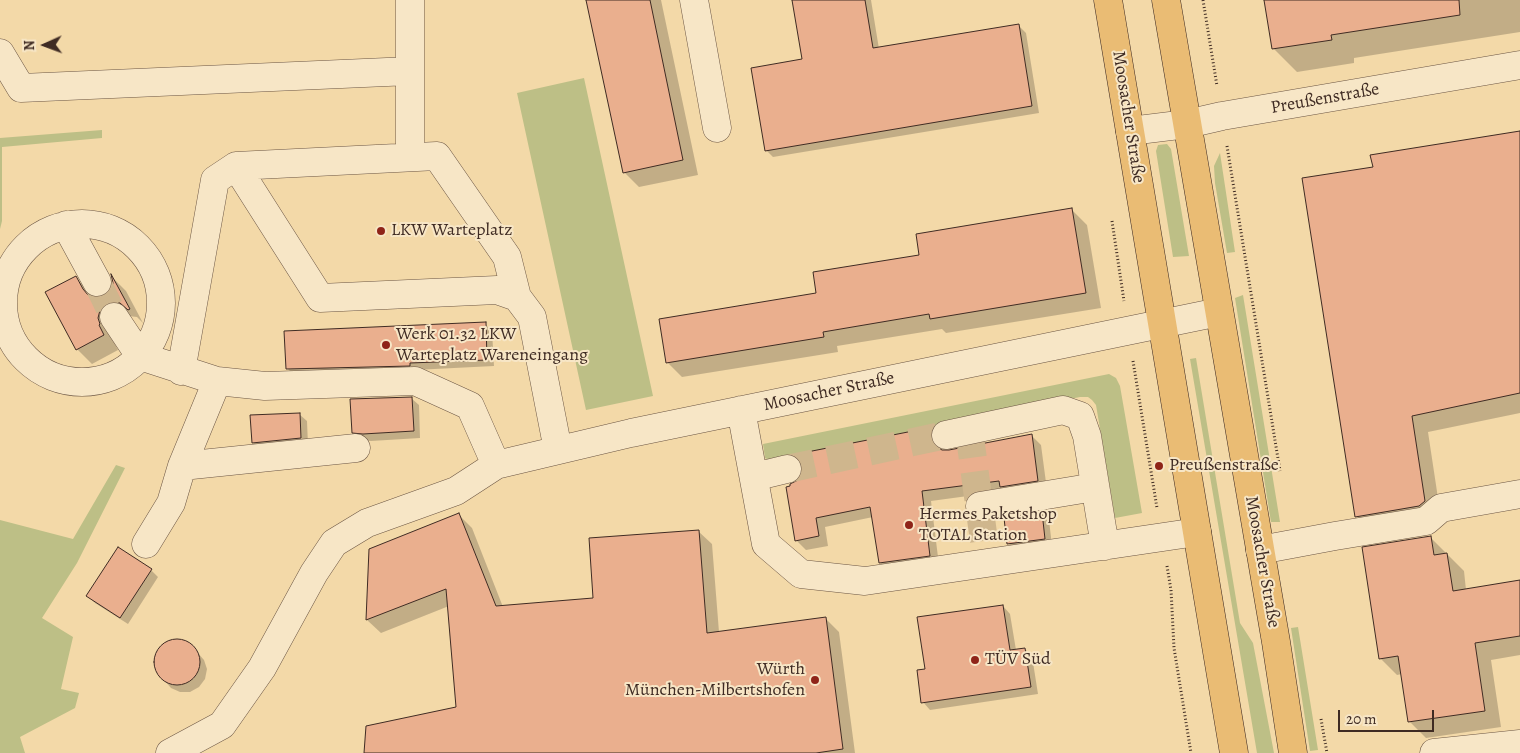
<!DOCTYPE html>
<html>
<head>
<meta charset="utf-8">
<style>
  body { margin:0 }
  #map { position:relative; width:1520px; height:753px; overflow:hidden; background:#f3d9a8; font-family:Alegreya,serif }
  canvas { display:block }
  .north { position:absolute; left:20px; top:20px; width:50px; height:50px; -webkit-text-stroke:4px #f7e6c6; paint-order:stroke; rotate:268deg; font-size:14px; font-weight:700; line-height:20px; text-align:center; color:#3f2b23 }
  .north::after { content:''; display:block; margin:auto; width:18px; height:22px; background:#3f2b23; clip-path:polygon(50% 0,100% 100%,50% 72%,0 100%) }
  .scale { position:absolute; left:1338px; top:710px; width:96px; height:22px; box-sizing:border-box; border:2px solid #3f2b23; border-top:0; padding-left:6px; font-size:15px; line-height:18px; white-space:nowrap; color:#3f2b23; -webkit-text-stroke:4px #f7e6c6; paint-order:stroke }
</style>
</head>
<body>
<div id="map">
<canvas width="1520" height="753"></canvas>
<div class="north">N</div>
<div class="scale">20 m</div>
</div>
<script>
const context = document.querySelector('canvas').getContext('2d');
context.lineJoin = 'round';
function paint(path, color) { context.fillStyle = color; context.fill(path, 'evenodd'); }
const shape = rows => new Path2D(rows.map(r => 'M' + r).join(''));
function stroke(path, color, width, dash) { context.strokeStyle = color; context.lineWidth = width; context.lineCap = dash ? 'butt' : 'round'; context.setLineDash(dash || []); context.stroke(path); }
function write(font, color, halo, rows, align = 'center') {
  context.font = font + ' Alegreya,serif'; context.lineWidth = 4; context.setLineDash([]); context.textBaseline = 'middle'; context.strokeStyle = halo; context.fillStyle = color; for (const [text, x, y, turn = 0] of rows) {
    context.save(); context.translate(x, y); context.rotate((+turn || 0) * Math.PI / 180); context.textAlign = isNaN(turn) ? turn : align; if (halo) context.strokeText(text, 0, 0); context.fillText(text, 0, 0); context.restore();
  }
}
paint(shape([
  [584,78,653,396,586,410,517,93],
  [102,130,102,138,2,147,2,221,0,229,0,138],
  [1167,144,1171,149,1189,256,1173,257,1156,151,1158,145],
  [1220,153,1235,252,1227,253,1215,183,1214,166],
  [1243,295,1280,522,1271,522,1235,298],
  [1196,358,1240,623,1253,643,1274,753,1257,753,1190,359],
  [1109,374,1116,378,1120,386,1142,513,1115,518,1096,405,1092,400,1088,397,1080,397,769,460,765,458,763,444],
  [116,465,125,468,77,563,42,618,73,637,61,689,79,693,75,708,20,737,25,753,0,753,0,520,73,539],
  [1298,627,1318,750,1310,751,1291,628]
]), '#bdbf86');
paint(shape([
  [588,0,661,0,698,175,639,187,624,172],
  [793,0,871,0,879,49,1019,26,1026,33,1039,113,773,157,766,150,803,60],
  [1266,0,1520,0,1520,32,1354,58,1354,63,1297,72,1274,49],
  [1520,132,1520,413,1428,432,1441,518,1373,533,1357,516,1374,168],
  [1072,210,1087,225,1101,308,946,333,942,329,837,346,838,352,682,377,667,362,818,294],
  [75,277,96,299,105,297,112,290,114,283,113,278,126,291,143,323,137,317,128,316,113,340,118,350,92,364,77,349],
  [485,324,492,331,494,366,295,376,288,369],
  [411,398,419,405,420,438,371,441,361,440,353,432],
  [299,414,307,421,308,445,260,450,253,443],
  [933,428,942,437,940,441,941,451,949,452,1031,435,1041,445,1047,490,1005,491,931,501,939,565,889,572,880,563,873,517,825,527,828,546,806,550,796,540,799,481,803,473,802,462,795,455],
  [1041,513,1049,520,1052,546,1016,551,1008,543],
  [459,515,472,528,503,607,594,599,698,531,712,544,719,632,825,618,839,632,855,753,365,753,457,708,449,606,381,633,367,620,370,549],
  [1430,537,1464,571,1466,590,1520,581,1520,655,1491,660,1501,727,1426,738,1409,721,1402,674,1397,675,1380,658],
  [151,570,158,577,128,624,95,603,88,596],
  [1003,606,1010,614,1016,650,1025,649,1032,656,1038,694,930,710,923,702],
  [171,640,181,640,190,644,204,660,207,669,205,679,199,687,190,692,180,692,171,688,157,672,154,662,156,652,162,645]
]), '#0003');
const building = shape([
  [586,0,650,0,683,160,623,173,586,0],
  [792,0,865,0,873,48,1019,24,1032,106,765,151,751,68,802,59,792,0],
  [1264,0,1459,0,1460,15,1331,35,1332,40,1272,49,1264,0],
  [1520,131,1520,393,1412,416,1425,501,1419,506,1355,517,1302,178,1373,167,1370,155,1520,131],
  [1072,208,1086,293,930,319,929,314,823,332,824,337,666,363,659,319,816,293,813,272,919,255,916,234,1072,208],
  [111,274,130,309,128,310,120,303,113,301,105,304,100,310,98,318,100,324,99,325,104,335,76,350,45,292,76,276,83,289,88,295,96,298,104,296,111,290,113,283,111,274],
  [486,322,487,360,410,363,410,366,286,369,284,331,486,322],
  [412,397,414,431,363,434,352,433,350,399,412,397],
  [300,413,301,438,252,443,250,415,300,413],
  [933,427,931,431,931,439,935,446,942,450,949,450,1032,434,1038,481,1000,487,999,481,922,491,930,556,879,563,870,507,816,518,819,536,795,541,786,487,790,486,790,484,798,480,802,473,802,466,799,459,792,455,933,427],
  [1042,512,1045,539,1007,544,1004,518,1042,512],
  [459,513,496,606,593,598,589,538,699,530,707,633,826,617,843,749,816,753,364,753,366,726,456,707,446,589,366,620,369,549,459,513],
  [1431,536,1434,555,1447,553,1453,591,1520,580,1520,636,1475,643,1485,711,1408,722,1398,656,1379,659,1362,547,1431,536],
  [118,547,152,569,120,618,86,596,118,547],
  [1003,605,1010,650,1025,648,1031,687,921,703,917,670,925,669,917,617,1003,605],
  '154 662a23 23 0 1 1 46 0a23 23 0 1 1-46 0Z'
]);
paint(building, '#eaaf8e');
stroke(building, '#3f2b23', 1);
stroke(shape([
  [97,282,114,317],
  [969,430,987,563],
  [787,469,946,435]
]), '#cfb68d', 28, [28, 14]);
const minor = shape([
  [410,0,410,157],
  [694,0,717,128],
  [0,53,21,88,410,71],
  [1130,131,1187,124,1222,116,1520,65],
  [236,166,320,298,497,290,517,297,532,317,558,450],
  '3 303a79 79 0 1 1 158 0a79 79 0 1 1-158 0Z',
  [66,225,97,282],
  [114,317,140,356,217,381,265,386,415,381,470,406,496,465,456,491,367,523,334,543,314,573,262,668,222,725,170,753],
  [181,371,215,180,236,166,437,156,507,257,517,297],
  [741,410,766,544,801,574,865,581,1197,532],
  [946,435,1063,410,1080,416,1087,436,1105,546],
  [496,465,631,433,1219,312],
  [182,466,356,448],
  [754,477,787,469],
  [980,506,1095,487],
  [146,544,171,503,182,466,217,381],
  [1260,550,1335,536,1426,521,1441,508,1520,494],
  [1434,753,1520,744]
]);
const major = shape([
  [1108,0,1234,753],
  [1166,0,1276,642,1293,753]
]);
stroke(minor, '#6c5644', 29);
stroke(major, '#3f2b23', 29);
stroke(shape([
  [1203,0,1217,86],
  [1227,146,1280,471],
  [1112,221,1124,301],
  [1133,361,1157,508],
  [1167,566,1171,590,1174,648,1191,753],
  [1321,719,1327,753]
]), '#3f2b23', 3, [1, 2.5]);
stroke(minor, '#f7e6c6', 28);
stroke(major, '#eabc74', 28);
for (const [x, y, r, color] of [
  [381,231,5,"#8f2418"],
  [386,345,5,"#8f2418"],
  [1159,466,5,"#8f2418"],
  [909,525,5,"#8f2418"],
  [975,660,5,"#8f2418"],
  [815,680,5,"#8f2418"]
]) { const dot = new Path2D(); dot.arc(x, y, r, 0, 2 * Math.PI); context.fillStyle = color; context.fill(dot); stroke(dot, '#f7e6c6', 2); }
write('18px', '#3f2b23', '#f7e6c6', [
  ["Preußenstraße",1325,99,-10],
  ["Moosacher Straße",1128,117,81],
  ["Moosacher Straße",829,392,-12],
  ["Moosacher Straße",1262,562,80]
]);
write('18px', '#3f2b23', '#f7e6c6', [
  ["LKW Warteplatz",391,231],
  ["Werk 01.32 LKW",396,335],
  ["Warteplatz Wareneingang",396,356],
  ["Preußenstraße",1169,466],
  ["Hermes Paketshop",919,515],
  ["TOTAL Station",919,536],
  ["TÜV Süd",985,660],
  ["Würth",805,670,"right"],
  ["München-Milbertshofen",805,691,"right"]
], 'left');
</script>
</body>
</html>
